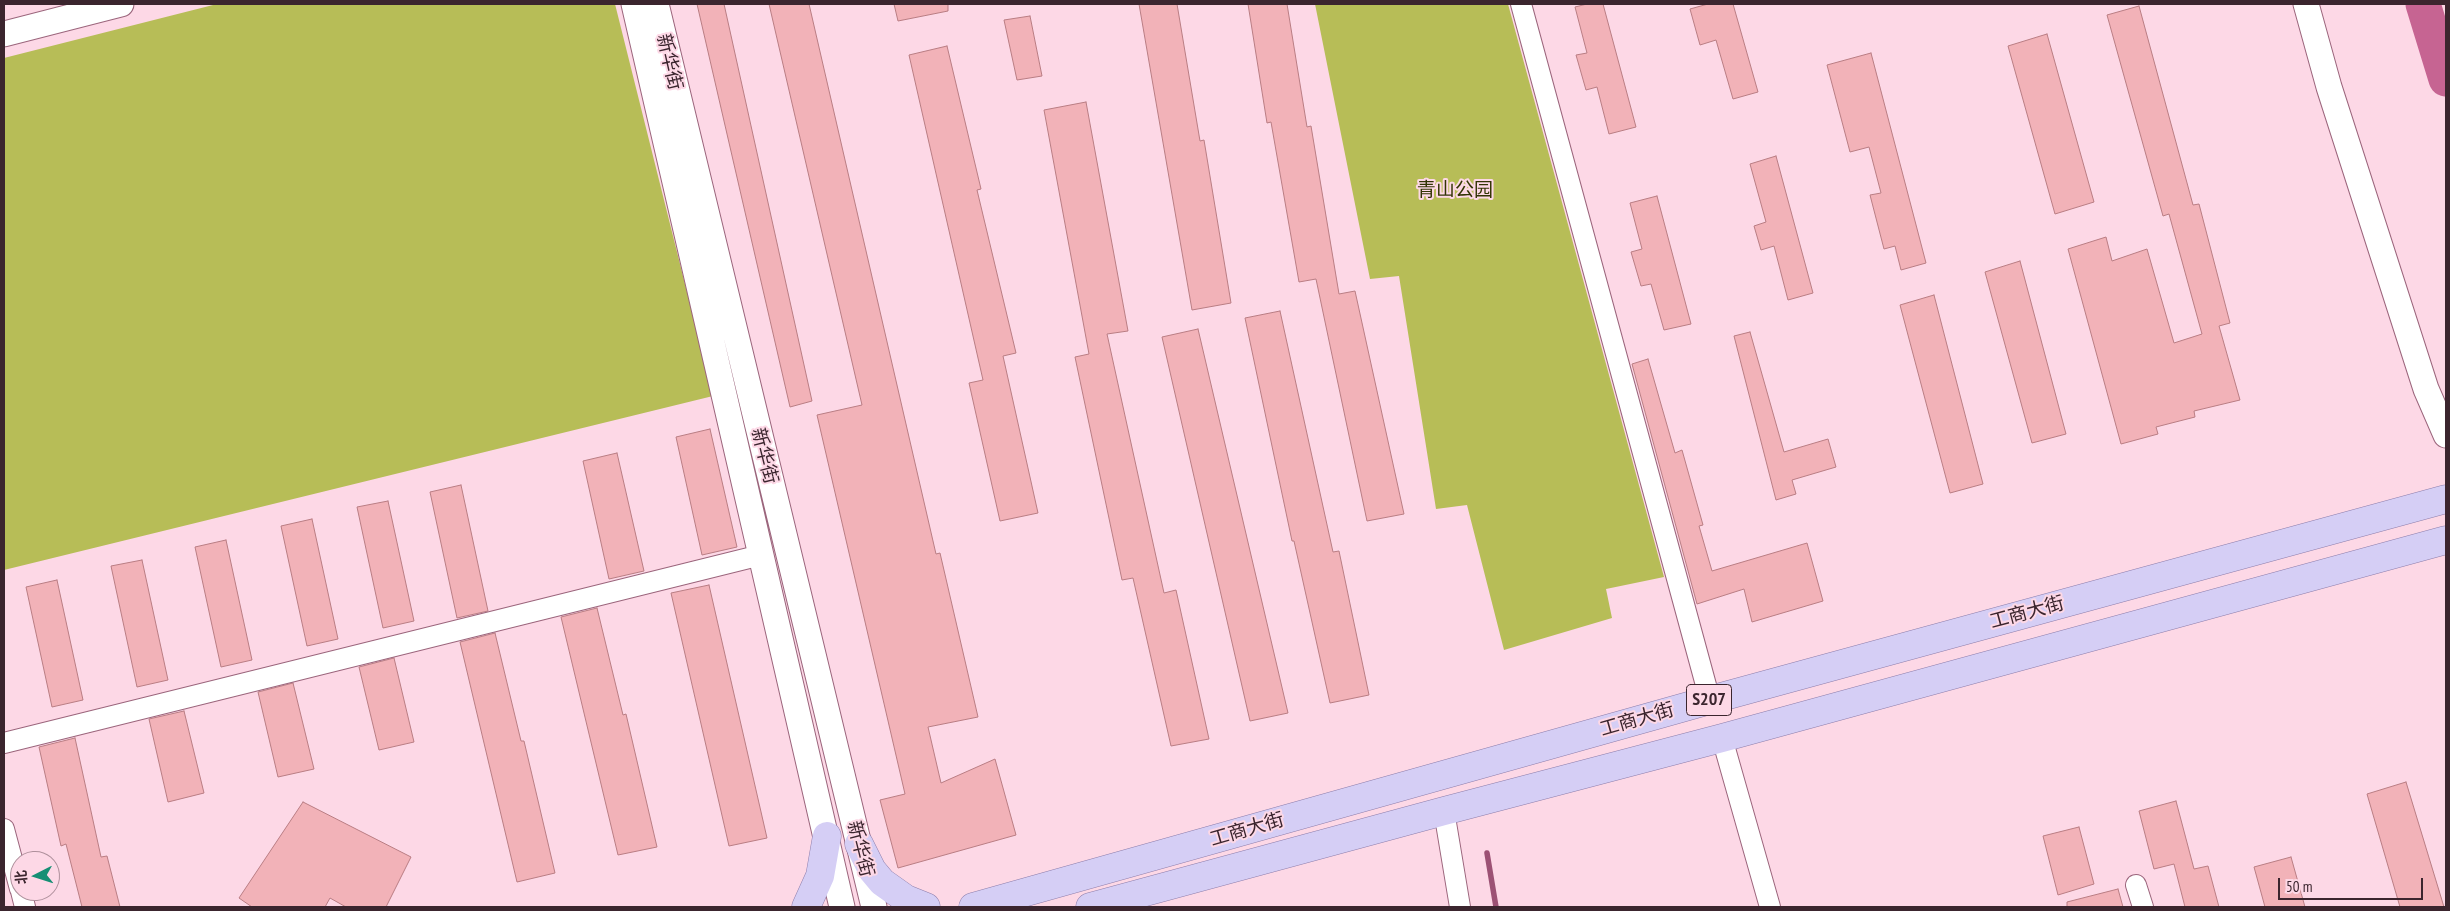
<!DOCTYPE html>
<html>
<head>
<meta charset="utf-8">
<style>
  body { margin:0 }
  #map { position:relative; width:2450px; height:911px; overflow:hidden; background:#fdd8e6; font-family:"PT Sans Narrow","Noto Sans SC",sans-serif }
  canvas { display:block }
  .frame { position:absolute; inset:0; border:5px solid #3b252e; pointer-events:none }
  .north { position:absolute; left:10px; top:851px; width:50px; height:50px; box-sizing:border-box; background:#fdd8e6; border:1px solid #af909c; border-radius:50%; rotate:265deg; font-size:14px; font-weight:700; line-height:20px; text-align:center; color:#3b252e }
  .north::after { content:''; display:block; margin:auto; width:18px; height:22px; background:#158f74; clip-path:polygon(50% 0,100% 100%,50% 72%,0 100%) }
  .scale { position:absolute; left:2278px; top:878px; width:145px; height:22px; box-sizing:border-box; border:2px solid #3b252e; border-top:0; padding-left:6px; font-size:15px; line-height:18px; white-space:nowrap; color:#3b252e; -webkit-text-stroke:4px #fdd8e6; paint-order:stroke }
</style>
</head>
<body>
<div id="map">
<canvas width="2450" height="911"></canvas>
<div class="frame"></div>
<div class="north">北</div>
<div class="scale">50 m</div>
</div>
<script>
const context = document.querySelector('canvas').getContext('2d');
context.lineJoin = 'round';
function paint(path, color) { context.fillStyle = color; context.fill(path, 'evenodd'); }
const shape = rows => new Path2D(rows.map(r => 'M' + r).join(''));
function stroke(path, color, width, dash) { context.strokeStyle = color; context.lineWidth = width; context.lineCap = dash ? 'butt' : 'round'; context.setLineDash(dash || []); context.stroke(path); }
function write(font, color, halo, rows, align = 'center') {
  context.font = font + ' "PT Sans Narrow","Noto Sans SC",sans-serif'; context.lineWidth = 4; context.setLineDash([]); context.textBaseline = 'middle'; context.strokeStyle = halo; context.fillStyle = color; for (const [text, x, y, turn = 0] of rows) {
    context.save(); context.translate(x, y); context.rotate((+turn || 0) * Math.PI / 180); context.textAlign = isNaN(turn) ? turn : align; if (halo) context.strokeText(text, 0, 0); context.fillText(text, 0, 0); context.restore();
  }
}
paint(shape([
  [217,4,615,4,713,396,4,570,4,58],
  [1315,4,1508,4,1664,577,1606,589,1612,618,1504,650,1467,505,1436,509,1399,276,1370,279]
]), '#b7bd57');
stroke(shape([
  [1487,853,1496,907]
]), '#9c5174', 5.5);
stroke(shape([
  [2423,4,2446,79]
]), '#c66492', 35);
const building = shape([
  [697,4,724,4,812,401,790,407,697,4],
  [769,4,809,4,936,554,940,553,978,717,928,727,941,783,995,759,1016,835,898,868,880,800,905,794,817,415,862,405,769,4],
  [894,4,948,4,948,11,898,21,894,4],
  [1139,4,1177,4,1200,141,1204,140,1231,303,1192,310,1139,4],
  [1248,4,1287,4,1307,127,1311,126,1339,294,1355,291,1404,514,1367,521,1316,279,1299,282,1271,122,1267,123,1248,4],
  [1587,4,1603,4,1636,127,1609,134,1597,87,1586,90,1576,55,1587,53,1575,7,1587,4],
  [1708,4,1733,4,1758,92,1733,99,1716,40,1700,45,1690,9,1708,4],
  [2139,6,2193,205,2199,204,2230,323,2219,326,2240,400,2194,411,2195,417,2156,427,2158,434,2121,444,2068,249,2106,237,2112,261,2147,249,2174,343,2202,334,2169,214,2163,216,2107,15,2139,6],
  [1030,16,1042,76,1017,80,1004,20,1030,16],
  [2047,34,2094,202,2055,214,2008,46,2047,34],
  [947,46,981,189,977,190,1016,353,1003,356,1038,513,1000,521,969,383,983,380,909,55,947,46],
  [1871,53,1926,263,1901,270,1895,246,1884,249,1870,195,1881,193,1869,147,1850,152,1827,65,1871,53],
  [1086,102,1128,331,1107,334,1164,593,1176,590,1209,739,1171,746,1133,578,1122,580,1075,357,1089,354,1044,110,1086,102],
  [1776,156,1813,293,1788,300,1774,246,1761,250,1754,226,1766,222,1750,164,1776,156],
  [1657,196,1691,324,1664,330,1651,284,1641,286,1631,252,1642,249,1630,203,1657,196],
  [2020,261,2066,434,2032,443,1985,272,2020,261],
  [1934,295,1983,484,1950,493,1900,305,1934,295],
  [1280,311,1333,552,1339,551,1369,695,1330,703,1294,541,1292,541,1245,318,1280,311],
  [1198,329,1288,713,1250,721,1162,337,1198,329],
  [1750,332,1784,452,1828,439,1836,467,1792,480,1796,494,1776,500,1734,336,1750,332],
  [1648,359,1675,453,1682,450,1703,525,1699,526,1712,571,1807,543,1823,601,1752,622,1744,589,1697,604,1632,364,1648,359],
  [710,429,737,547,702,555,676,437,710,429],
  [617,453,644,571,609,579,583,461,617,453],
  [461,485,488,611,457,618,430,492,461,485],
  [388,501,414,621,383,628,357,507,388,501],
  [312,519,338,639,307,646,281,526,312,519],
  [226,540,252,660,221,667,195,547,226,540],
  [142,560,168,680,137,687,111,566,142,560],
  [57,580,83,700,52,707,26,587,57,580],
  [709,585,767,838,729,846,671,593,709,585],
  [597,608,623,715,626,714,657,847,618,855,561,617,597,608],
  [495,633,521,741,524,741,555,873,517,882,460,642,495,633],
  [394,658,414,742,379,750,359,667,394,658],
  [293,683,314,769,278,777,258,692,293,683],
  [184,711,204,793,168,802,149,719,184,711],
  [75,738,101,857,107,856,120,907,82,907,66,844,61,846,39,747,75,738],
  [2406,782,2444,907,2400,907,2367,794,2406,782],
  [2176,801,2194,869,2208,866,2219,907,2185,907,2174,864,2154,869,2139,811,2176,801],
  [303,802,411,857,386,907,346,907,330,898,325,907,252,907,239,898,303,802],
  [2079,827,2094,884,2058,895,2043,836,2079,827],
  [2291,857,2305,907,2265,907,2254,867,2291,857],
  [2118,889,2123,907,2067,907,2067,902,2118,889]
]);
paint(building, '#f2b2b8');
stroke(building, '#b97d83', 1);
const minor = shape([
  [1521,4,1710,700],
  [1722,738,1770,907],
  [4,743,761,555],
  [1444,811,1460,907],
  [4,829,20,889],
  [2136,885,2143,907],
  [21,891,25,907]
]);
const tertiary = shape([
  [634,4,842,907],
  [656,4,874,907],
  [2306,4,2329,87,2426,389,2446,435],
  [4,34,121,4]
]);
const primary = shape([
  [859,844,872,870,882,882,906,899,926,907],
  [806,907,820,876,827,836],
  [973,907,1710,700,2446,499],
  [1090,907,1444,811,1722,738,2446,540]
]);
stroke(minor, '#9b657c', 22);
stroke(tertiary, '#9b657c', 27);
stroke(primary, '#8d7eab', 29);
stroke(minor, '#fff', 20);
stroke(tertiary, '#fff', 25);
stroke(primary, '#d5cef5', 28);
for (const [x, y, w] of [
  [1709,700,45]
]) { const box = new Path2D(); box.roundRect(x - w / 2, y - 15.5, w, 31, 4); context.fillStyle = '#fdd8e6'; context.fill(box); stroke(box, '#3b252e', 1); }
write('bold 18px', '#3b252e', null, [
  ["S207",1709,700]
]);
write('19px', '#3b252e', '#fdd8e6', [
  ["新华街",669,62,77],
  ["新华街",764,456,76],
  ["工商大街",2027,613,-15],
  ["工商大街",1637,720,-16],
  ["工商大街",1247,830,-16],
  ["新华街",860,849,76]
]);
write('19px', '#323404', '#fdd8e6', [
  ["青山公园",1455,191]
]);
</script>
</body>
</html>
